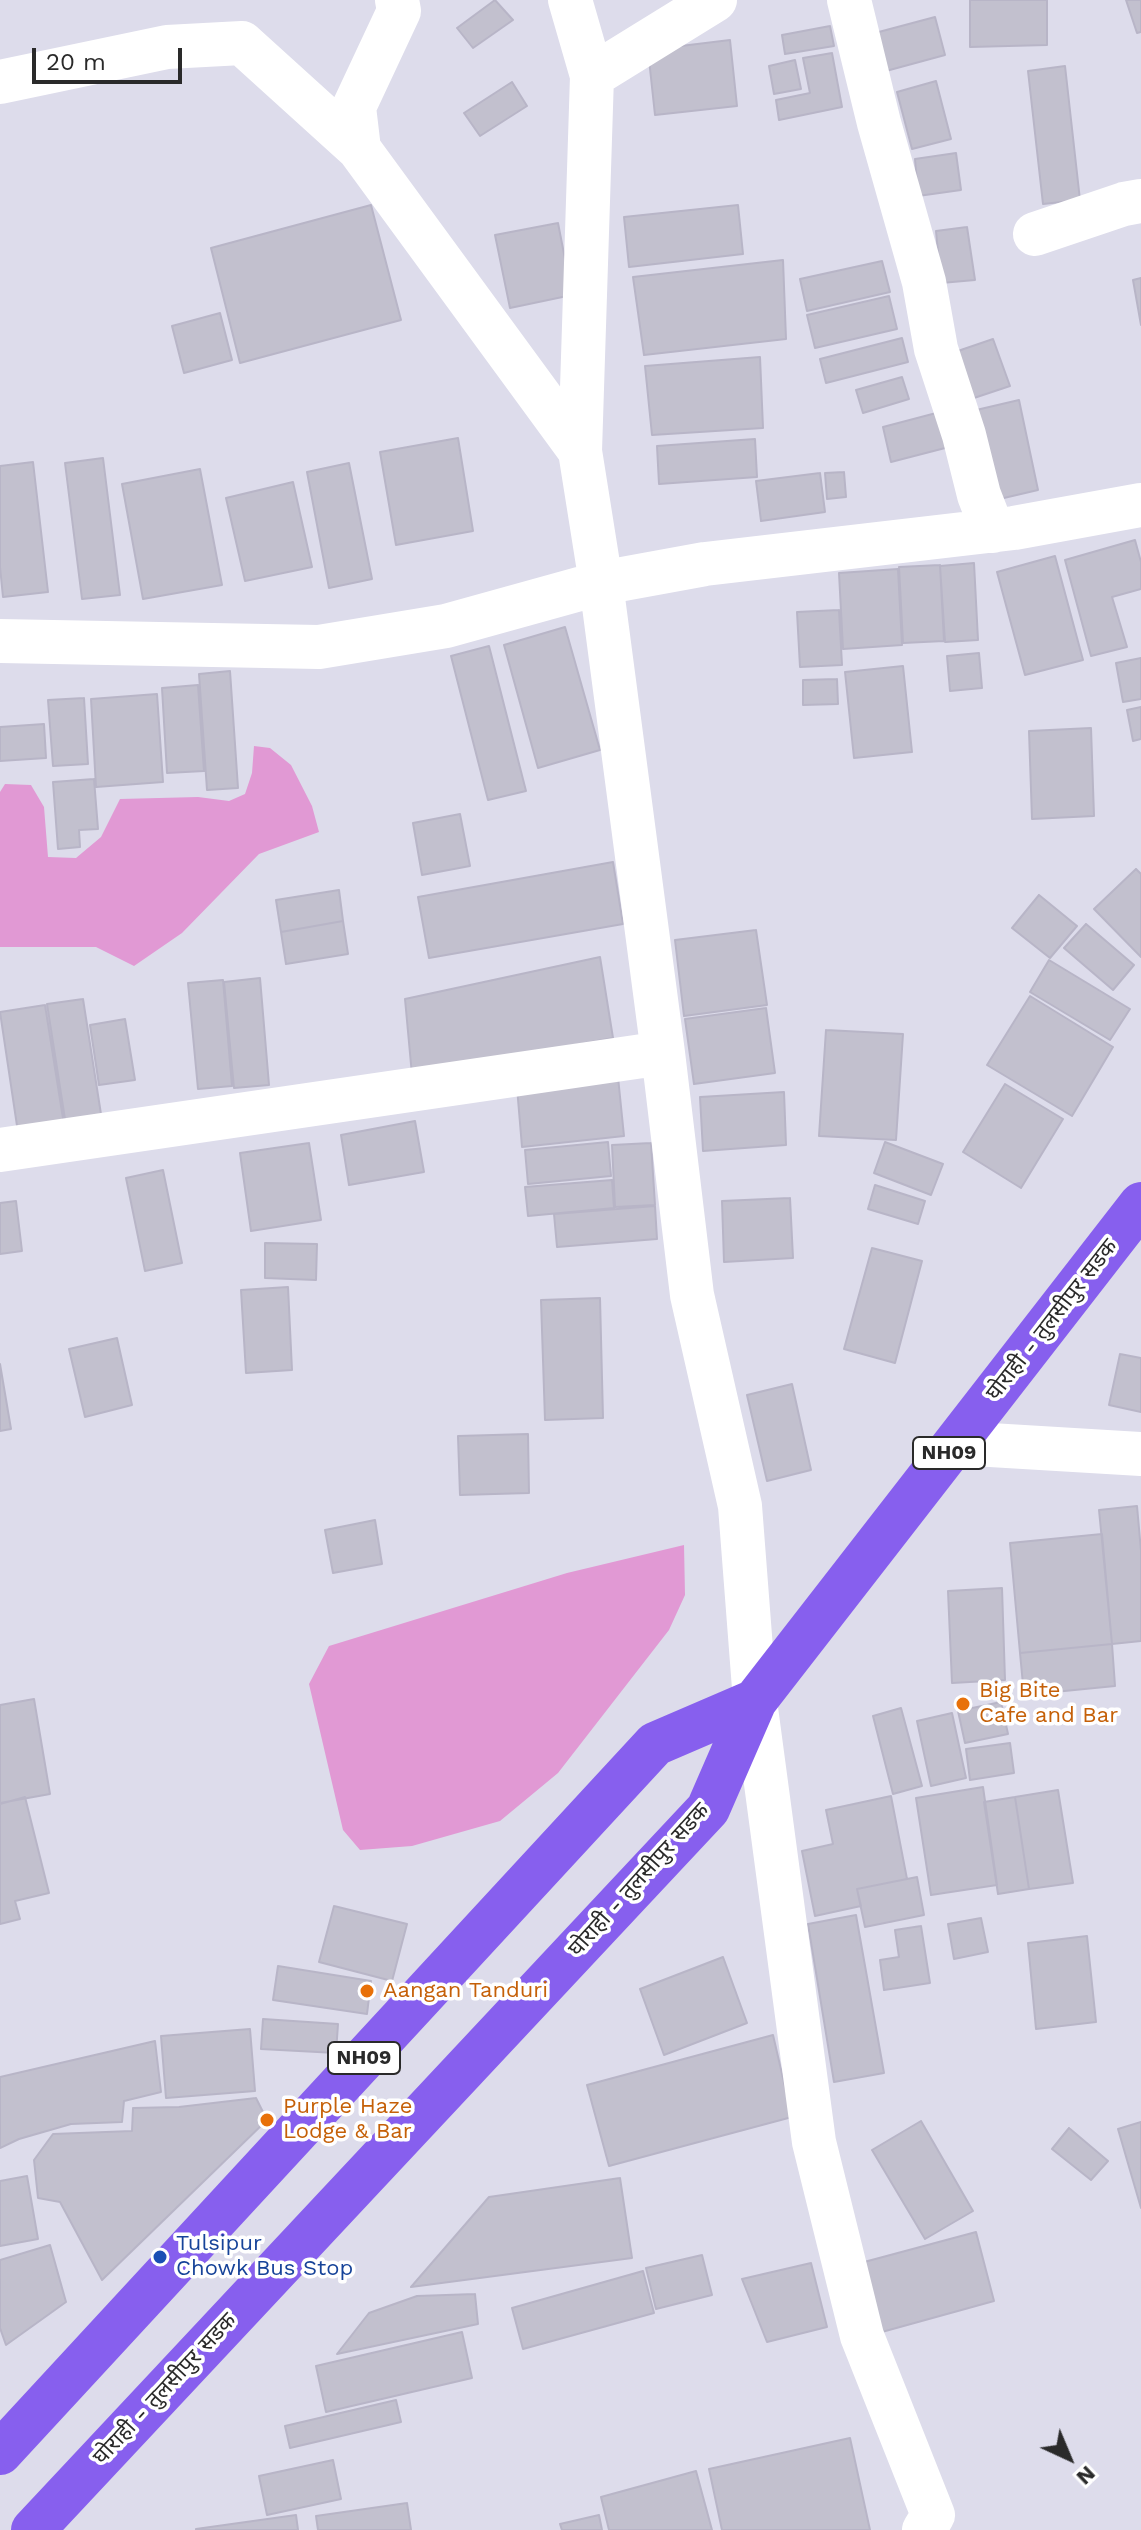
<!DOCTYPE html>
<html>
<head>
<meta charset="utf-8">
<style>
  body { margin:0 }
  #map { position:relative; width:1141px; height:2530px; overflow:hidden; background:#dddceb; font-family:"Work Sans",sans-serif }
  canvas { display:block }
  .north { position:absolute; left:1029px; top:2418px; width:80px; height:80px; -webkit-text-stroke:6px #fff; paint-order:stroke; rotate:136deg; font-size:22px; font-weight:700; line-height:32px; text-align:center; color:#2a2a2a }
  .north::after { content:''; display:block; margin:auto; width:28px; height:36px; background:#2a2a2a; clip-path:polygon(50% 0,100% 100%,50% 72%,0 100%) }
  .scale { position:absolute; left:32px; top:48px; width:150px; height:36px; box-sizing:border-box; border:4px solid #2a2a2a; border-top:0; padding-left:10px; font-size:24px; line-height:28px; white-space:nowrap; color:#2a2a2a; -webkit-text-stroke:6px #fff; paint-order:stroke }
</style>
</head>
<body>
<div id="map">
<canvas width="1141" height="2530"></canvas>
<div class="north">N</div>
<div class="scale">20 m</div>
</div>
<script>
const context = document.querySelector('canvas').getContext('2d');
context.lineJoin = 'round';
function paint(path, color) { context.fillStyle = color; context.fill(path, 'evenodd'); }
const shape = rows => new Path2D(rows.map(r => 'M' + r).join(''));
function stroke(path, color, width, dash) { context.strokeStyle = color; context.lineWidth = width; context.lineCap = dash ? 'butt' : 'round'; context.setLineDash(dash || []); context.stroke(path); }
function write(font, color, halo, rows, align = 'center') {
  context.font = font + ' "Work Sans","Noto Sans Devanagari",sans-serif'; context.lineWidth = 7; context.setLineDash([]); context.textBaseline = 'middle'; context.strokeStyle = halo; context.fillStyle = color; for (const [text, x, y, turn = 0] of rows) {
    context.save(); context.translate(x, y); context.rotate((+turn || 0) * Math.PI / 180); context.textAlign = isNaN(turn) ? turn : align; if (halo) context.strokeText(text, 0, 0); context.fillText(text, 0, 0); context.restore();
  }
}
paint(shape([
  [254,746,270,748,291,765,312,806,319,832,259,854,182,933,134,966,96,947,0,947,0,792,5,784,31,785,44,807,48,857,76,858,101,837,120,799,198,797,229,801,245,794,252,773],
  [684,1545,685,1595,669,1630,558,1773,500,1821,412,1846,360,1850,343,1830,309,1684,329,1646,567,1573]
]), '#e199d4');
const building = shape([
  [495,0,513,20,473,48,457,28,495,0],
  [970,0,1047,0,1047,45,970,47,970,0],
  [1126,0,1141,0,1141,32,1137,33,1126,0],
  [935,17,945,55,886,71,875,33,935,17],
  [830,26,834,46,785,54,782,35,830,26],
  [730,40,737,106,655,115,648,50,730,40],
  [832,53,842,107,779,120,776,100,810,93,803,58,832,53],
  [795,60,801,89,774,94,769,66,795,60],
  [1065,66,1080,200,1043,204,1028,71,1065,66],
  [936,81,951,139,912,149,897,92,936,81],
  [512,82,527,106,480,136,464,113,512,82],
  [956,153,961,190,918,196,915,159,956,153],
  [371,205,401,320,240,363,211,248,371,205],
  [738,205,743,254,629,267,624,217,738,205],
  [558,223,572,295,510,308,495,235,558,223],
  [967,227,975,280,941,283,936,231,967,227],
  [783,260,786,339,644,355,633,277,783,260],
  [882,261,890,292,807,311,800,279,882,261],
  [1141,278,1141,325,1133,280,1141,278],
  [889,296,897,329,815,348,807,315,889,296],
  [220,313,232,360,184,373,172,326,220,313],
  [902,338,908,362,826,383,820,359,902,338],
  [993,339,1010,386,971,399,955,352,993,339],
  [760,357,763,428,652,435,645,366,760,357],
  [902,377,909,399,863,413,856,390,902,377],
  [1019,400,1038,490,991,501,972,411,1019,400],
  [940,412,949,447,891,462,883,427,940,412],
  [458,438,473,531,396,545,380,452,458,438],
  [755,439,757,477,659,484,657,446,755,439],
  [103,458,120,595,82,599,65,463,103,458],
  [33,462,48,592,3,597,0,567,0,466,33,462],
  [349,463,372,579,329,588,307,472,349,463],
  [200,469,222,585,143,599,122,484,200,469],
  [844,472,846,497,827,499,825,473,844,472],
  [820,473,825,512,761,521,756,481,820,473],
  [293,482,312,567,245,581,226,498,293,482],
  [1135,540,1141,562,1141,589,1112,597,1127,647,1091,656,1065,560,1135,540],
  [1055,556,1083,660,1025,675,997,572,1055,556],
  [974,563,978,640,945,642,940,566,974,563],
  [940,565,944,641,903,643,899,567,940,565],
  [898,569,902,645,843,649,839,573,898,569],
  [839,610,842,665,800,667,797,612,839,610],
  [565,627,600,750,538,768,504,645,565,627],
  [489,646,526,791,488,800,451,656,489,646],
  [979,653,982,688,950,691,947,656,979,653],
  [1141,658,1141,699,1123,702,1116,663,1141,658],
  [903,666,912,752,854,758,845,672,903,666],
  [230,671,238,788,207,790,199,674,230,671],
  [837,679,838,704,803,705,803,680,837,679],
  [198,685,204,771,167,773,162,688,198,685],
  [157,694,163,782,96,787,91,699,157,694],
  [84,698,88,764,53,766,48,700,84,698],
  [1141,707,1141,739,1133,741,1127,710,1141,707],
  [44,724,46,758,0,761,0,727,44,724],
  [1091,728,1094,816,1032,819,1029,731,1091,728],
  [94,779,98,829,79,830,80,847,58,849,53,782,94,779],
  [460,814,470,866,422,875,413,823,460,814],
  [613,862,623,924,429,958,418,897,613,862],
  [1136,869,1141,874,1141,957,1094,909,1136,869],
  [339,890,343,921,281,932,276,900,339,890],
  [1039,895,1077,926,1050,958,1012,928,1039,895],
  [343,921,348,954,286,964,281,932,343,921],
  [1086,924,1134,965,1113,990,1064,948,1086,924],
  [756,930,767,1005,684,1016,675,940,756,930],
  [600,957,613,1038,412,1075,405,999,600,957],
  [1049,960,1130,1009,1110,1040,1030,992,1049,960],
  [260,978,269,1085,234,1088,224,982,260,978],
  [223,980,232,1086,198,1089,188,983,223,980],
  [1030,996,1113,1047,1072,1116,987,1065,1030,996],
  [83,999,103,1127,67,1132,47,1004,83,999],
  [45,1005,65,1131,19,1139,0,1012,45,1005],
  [766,1008,775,1073,694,1084,685,1019,766,1008],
  [125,1019,135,1080,99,1085,90,1025,125,1019],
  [826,1030,903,1034,896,1140,819,1136,826,1030],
  [618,1077,624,1136,522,1147,517,1087,618,1077],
  [1005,1084,1063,1119,1021,1188,963,1152,1005,1084],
  [784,1092,786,1145,703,1151,700,1097,784,1092],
  [415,1121,424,1172,349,1185,341,1135,415,1121],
  [608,1142,611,1176,528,1184,525,1150,608,1142],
  [885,1142,943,1164,931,1195,874,1173,885,1142],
  [309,1143,321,1220,251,1231,240,1153,309,1143],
  [651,1143,655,1205,615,1207,612,1145,651,1143],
  [163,1170,182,1263,145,1271,126,1178,163,1170],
  [612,1180,614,1208,528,1216,525,1187,612,1180],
  [875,1185,925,1201,918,1224,868,1209,875,1185],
  [790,1198,793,1258,724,1262,722,1201,790,1198],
  [16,1201,22,1251,0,1254,0,1203,16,1201],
  [655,1206,657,1239,557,1247,554,1214,655,1206],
  [265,1243,317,1244,316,1280,265,1278,265,1243],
  [872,1248,922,1261,895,1363,844,1349,872,1248],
  [288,1287,292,1370,246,1373,241,1290,288,1287],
  [600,1298,603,1418,545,1420,541,1300,600,1298],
  [117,1338,132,1405,85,1417,69,1349,117,1338],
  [1120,1354,1141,1358,1141,1412,1109,1405,1120,1354],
  [0,1364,11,1429,0,1431,0,1364],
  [792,1384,811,1470,767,1481,747,1395,792,1384],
  [528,1434,529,1493,460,1495,458,1436,528,1434],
  [1137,1506,1141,1551,1141,1641,1112,1644,1099,1510,1137,1506],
  [375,1520,382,1564,333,1573,325,1530,375,1520],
  [1102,1534,1112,1644,1020,1653,1010,1543,1102,1534],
  [1002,1588,1005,1680,952,1683,948,1591,1002,1588],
  [1112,1644,1115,1686,1024,1695,1020,1653,1112,1644],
  [34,1699,50,1794,0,1803,0,1705,34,1699],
  [1001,1702,1008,1734,965,1743,958,1711,1001,1702],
  [901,1708,922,1786,893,1794,873,1716,901,1708],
  [952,1713,966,1778,931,1786,917,1721,952,1713],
  [1010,1743,1014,1773,970,1780,966,1749,1010,1743],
  [983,1787,997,1885,931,1895,916,1798,983,1787],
  [1058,1790,1073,1883,1029,1889,1015,1797,1058,1790],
  [891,1796,907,1879,857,1889,861,1906,815,1916,802,1851,833,1844,826,1810,891,1796],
  [25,1797,49,1893,15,1901,20,1919,0,1924,0,1804,25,1797],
  [1015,1797,1029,1889,998,1894,984,1802,1015,1797],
  [917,1877,924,1915,865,1927,857,1889,917,1877],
  [334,1906,407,1924,392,1981,319,1962,334,1906],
  [856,1915,884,2073,834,2082,808,1924,856,1915],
  [981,1918,988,1952,954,1959,948,1924,981,1918],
  [921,1926,930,1983,884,1990,880,1960,899,1957,895,1930,921,1926],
  [1087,1936,1096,2022,1036,2029,1028,1943,1087,1936],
  [723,1957,747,2023,664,2055,640,1989,723,1957],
  [278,1966,371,1981,367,2014,273,2000,278,1966],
  [263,2019,338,2024,336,2053,261,2049,263,2019],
  [250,2029,255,2091,166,2098,161,2036,250,2029],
  [773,2035,792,2117,609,2166,587,2085,773,2035],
  [155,2041,161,2092,124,2101,122,2122,71,2124,19,2139,0,2148,0,2077,155,2041],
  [256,2098,267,2120,102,2280,60,2202,38,2198,34,2160,53,2134,132,2131,133,2108,179,2107,256,2098],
  [921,2121,973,2211,925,2239,872,2150,921,2121],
  [1141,2122,1141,2208,1118,2129,1141,2122],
  [1069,2128,1108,2161,1091,2180,1052,2149,1069,2128],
  [27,2176,38,2239,0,2246,0,2181,27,2176],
  [620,2178,632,2258,411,2287,489,2197,620,2178],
  [976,2232,994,2301,871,2335,853,2265,976,2232],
  [50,2245,66,2302,6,2345,0,2328,0,2260,50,2245],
  [702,2255,712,2295,656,2309,646,2268,702,2255],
  [811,2263,827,2327,767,2342,742,2279,811,2263],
  [643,2271,654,2313,523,2349,512,2308,643,2271],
  [475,2294,478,2324,337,2354,369,2313,417,2296,475,2294],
  [462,2332,472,2378,326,2412,316,2366,462,2332],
  [396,2400,401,2422,290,2448,285,2426,396,2400],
  [850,2438,870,2530,722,2530,709,2469,850,2438],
  [333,2460,341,2499,267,2515,259,2476,333,2460],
  [696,2471,712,2530,609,2530,601,2497,696,2471],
  [407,2503,411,2530,318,2530,316,2516,407,2503],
  [296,2515,298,2530,196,2530,196,2529,296,2515],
  [599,2515,602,2530,562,2530,560,2524,599,2515]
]);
paint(building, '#c2c0ce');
stroke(building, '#b8b5c7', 2);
stroke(shape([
  [570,0,592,76,580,451,601,583,663,1053,692,1295,740,1506,755,1701,814,2142,862,2336,933,2515,924,2530],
  [849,0,879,123,924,282,936,349,964,435,979,495,993,531],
  [592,76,715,0],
  [0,82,167,47,242,43,359,149,580,451],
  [359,149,354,107,399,11,397,0],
  [1035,234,1124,204,1141,201],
  [0,641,319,647,446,626,601,583,705,564,1014,528,1141,505],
  [0,1150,663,1053],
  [957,1443,1141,1454]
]), '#fff', 44);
stroke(shape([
  [0,2453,655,1744,755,1701],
  [33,2530,708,1809,755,1701,1141,1204]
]), '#875fee', 44);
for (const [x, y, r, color] of [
  [963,1704,8,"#e8710a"],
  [367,1991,8,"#e8710a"],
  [267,2120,8,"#e8710a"],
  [160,2257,8,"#1a4fb4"]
]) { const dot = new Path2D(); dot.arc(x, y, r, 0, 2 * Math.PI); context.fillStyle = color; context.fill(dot); stroke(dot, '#fff', 3); }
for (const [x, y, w] of [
  [949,1453,72],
  [364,2058,72]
]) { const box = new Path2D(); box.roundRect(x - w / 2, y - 16, w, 32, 6); context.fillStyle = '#fff'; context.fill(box); stroke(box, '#2a2a2a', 2); }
write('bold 20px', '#2a2a2a', null, [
  ["NH09",949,1453],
  ["NH09",364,2058]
]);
write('22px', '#2a2a2a', '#fff', [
  ["घोराही - तुलसीपुर सडक",1052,1320,-52],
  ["घोराही - तुलसीपुर सडक",639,1880,-48],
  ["घोराही - तुलसीपुर सडक",165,2389,-47]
]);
write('22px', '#c56008', '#fff', [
  ["Big Bite",979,1691],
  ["Cafe and Bar",979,1716],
  ["Aangan Tanduri",383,1991],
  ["Purple Haze",283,2107],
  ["Lodge & Bar",283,2132]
], 'left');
write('22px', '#164399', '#fff', [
  ["Tulsipur",176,2244],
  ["Chowk Bus Stop",176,2269]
], 'left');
</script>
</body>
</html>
